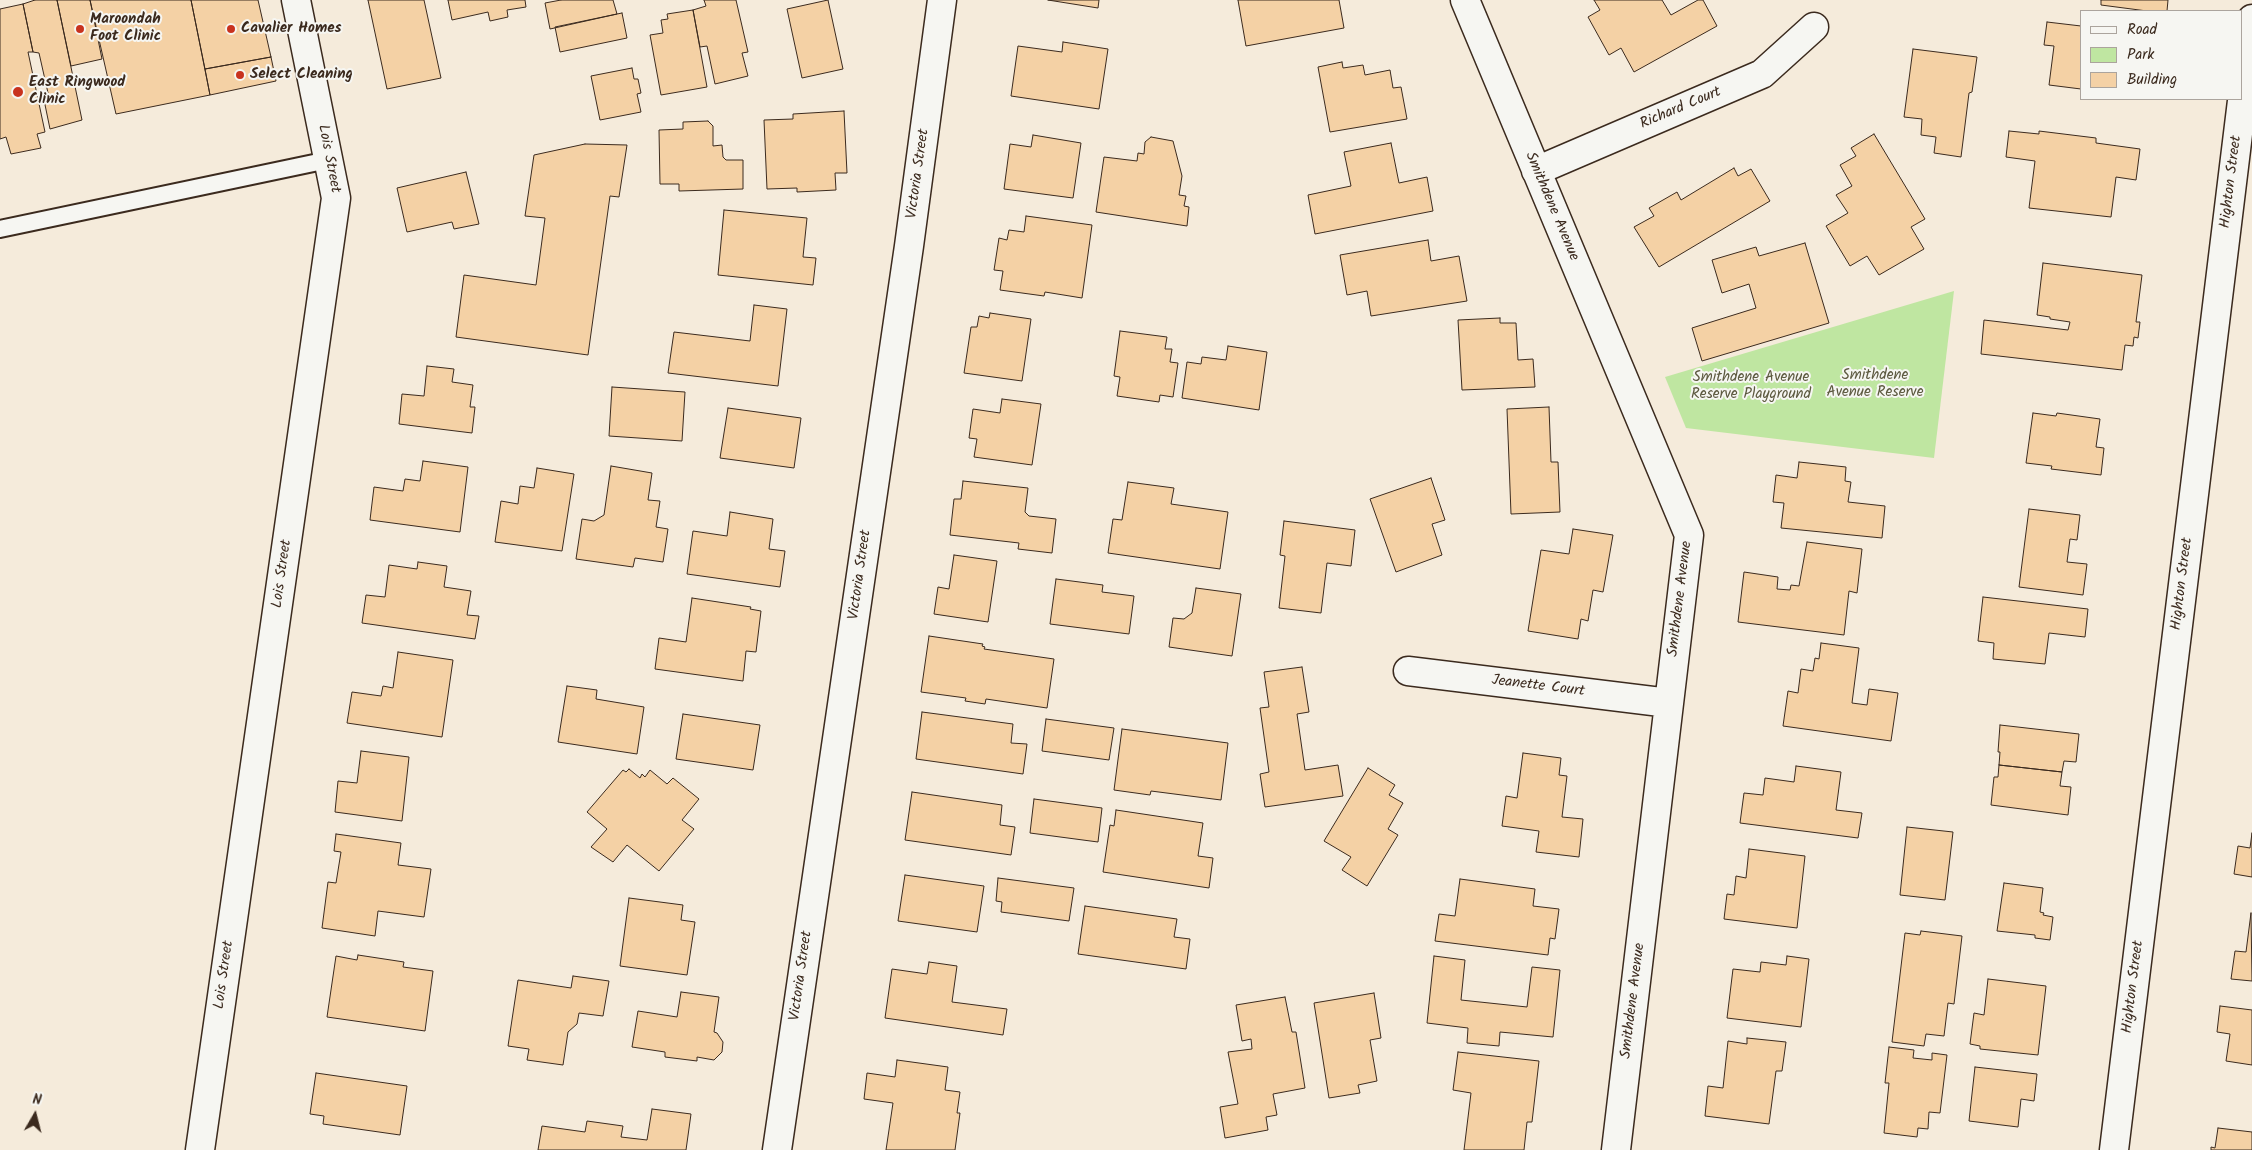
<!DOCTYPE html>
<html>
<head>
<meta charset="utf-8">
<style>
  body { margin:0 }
  #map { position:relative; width:2252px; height:1150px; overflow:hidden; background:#f5ebdb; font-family:Kalam,sans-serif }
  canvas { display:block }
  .legend { position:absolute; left:2080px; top:10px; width:162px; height:90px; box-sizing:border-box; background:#f6f6f2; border:1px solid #aba49d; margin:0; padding:6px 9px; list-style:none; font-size:15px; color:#3b2a1e }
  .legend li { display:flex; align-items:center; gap:10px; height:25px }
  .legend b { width:25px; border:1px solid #aba49d }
  .north { position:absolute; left:10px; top:1090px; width:50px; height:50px; -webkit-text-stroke:4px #f6f6f2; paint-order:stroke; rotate:8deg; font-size:14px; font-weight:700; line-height:20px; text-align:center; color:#3b2a1e }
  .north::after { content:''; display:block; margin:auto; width:18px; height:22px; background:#3b2a1e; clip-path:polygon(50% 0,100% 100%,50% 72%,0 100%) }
</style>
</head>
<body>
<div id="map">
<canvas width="2252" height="1150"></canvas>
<ul class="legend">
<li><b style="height:6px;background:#f6f6f2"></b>Road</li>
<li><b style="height:14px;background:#bfe6a1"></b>Park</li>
<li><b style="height:14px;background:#f4d1a5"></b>Building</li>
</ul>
<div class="north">N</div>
</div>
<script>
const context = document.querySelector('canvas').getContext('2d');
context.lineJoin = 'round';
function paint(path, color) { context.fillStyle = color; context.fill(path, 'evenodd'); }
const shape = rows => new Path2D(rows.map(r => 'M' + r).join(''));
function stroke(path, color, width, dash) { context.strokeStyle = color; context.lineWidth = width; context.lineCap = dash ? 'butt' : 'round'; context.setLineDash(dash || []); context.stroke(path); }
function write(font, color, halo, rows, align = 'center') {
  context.font = font + ' Kalam,sans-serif'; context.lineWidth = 4; context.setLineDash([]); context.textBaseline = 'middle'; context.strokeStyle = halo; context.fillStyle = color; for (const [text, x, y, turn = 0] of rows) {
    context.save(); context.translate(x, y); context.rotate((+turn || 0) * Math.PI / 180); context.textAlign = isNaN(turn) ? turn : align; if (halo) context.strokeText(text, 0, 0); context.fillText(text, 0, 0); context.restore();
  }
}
paint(shape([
  [1954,291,1934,458,1686,428,1665,377]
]), '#bfe6a1');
const building = shape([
  [35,0,57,0,82,120,50,129,43,95,48,93,39,53,33,52,23,4,35,0],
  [57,0,90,0,102,59,71,66,57,0],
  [90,0,191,0,210,95,116,114,90,0],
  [191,0,258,0,271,57,205,69,191,0],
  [368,0,424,0,441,78,387,89,368,0],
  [448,0,525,0,526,7,507,10,508,17,490,21,488,12,452,20,448,0],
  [561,0,613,0,617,14,550,29,545,3,561,0],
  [704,0,736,0,748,52,742,53,748,76,715,84,707,46,700,47,693,10,706,6,704,0],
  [828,0,843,69,802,78,787,9,828,0],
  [1048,0,1099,0,1098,8,1048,0],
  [1238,0,1339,0,1344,28,1246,46,1238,0],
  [1594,0,1662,0,1671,15,1698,0,1703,0,1717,26,1634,72,1621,48,1609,55,1588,17,1600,10,1594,0],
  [2101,0,2168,0,2167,11,2147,11,2101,5,2101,0],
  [23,4,33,52,28,52,45,132,37,134,41,148,11,154,6,137,0,139,0,9,23,4],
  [693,10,707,87,661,95,650,35,663,33,661,20,668,19,667,14,693,10],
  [622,13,627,38,560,52,555,27,622,13],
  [2047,22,2081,26,2081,89,2049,85,2054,46,2044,45,2047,22],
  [1063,42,1108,49,1099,109,1011,96,1018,46,1062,52,1063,42],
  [1913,49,1977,57,1972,92,1969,93,1961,157,1934,153,1936,137,1921,135,1922,119,1904,117,1913,49],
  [271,57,276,81,210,95,205,69,271,57],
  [1342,62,1343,68,1363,65,1365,75,1390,70,1393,88,1401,87,1407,119,1330,132,1318,67,1342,62],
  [632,68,634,79,638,79,641,93,637,94,641,112,600,120,591,76,632,68],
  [844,111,847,173,835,173,836,190,797,192,797,188,767,189,764,120,793,119,793,114,844,111],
  [708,121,713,126,713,146,722,145,723,157,726,160,743,160,743,189,679,191,679,184,660,184,659,130,683,129,683,122,708,121],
  [2009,131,2039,134,2039,131,2096,138,2096,143,2140,149,2136,180,2116,177,2111,217,2029,208,2035,161,2006,157,2009,131],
  [1874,134,1925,219,1911,227,1924,249,1879,275,1867,256,1850,266,1826,226,1848,213,1836,195,1852,186,1840,165,1856,156,1851,148,1874,134],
  [1033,135,1081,143,1073,198,1004,189,1010,144,1031,147,1033,135],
  [1151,137,1173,141,1182,176,1179,195,1186,196,1184,206,1189,207,1187,226,1096,212,1104,157,1137,161,1138,153,1144,154,1145,142,1151,137],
  [1391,143,1399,183,1427,177,1433,211,1315,234,1308,195,1351,186,1344,152,1391,143],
  [585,144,627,145,619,197,610,196,588,355,456,337,464,275,536,285,545,218,525,216,534,155,585,144],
  [1734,168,1738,176,1751,169,1770,201,1659,267,1634,227,1654,216,1649,208,1677,192,1681,200,1734,168],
  [466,172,479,224,454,229,452,222,407,232,397,188,466,172],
  [724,210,807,218,803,257,816,258,813,285,718,275,724,210],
  [1026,216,1092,225,1082,298,1045,292,1044,296,1000,290,1003,271,994,270,999,238,1007,240,1009,230,1024,232,1026,216],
  [1428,240,1431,261,1459,256,1467,301,1371,316,1367,291,1347,295,1340,255,1428,240],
  [1805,243,1829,323,1702,361,1692,328,1756,308,1749,284,1722,293,1712,260,1756,247,1759,256,1805,243],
  [2043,263,2142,275,2136,322,2140,322,2138,338,2134,337,2133,346,2125,345,2122,370,1981,354,1984,320,2068,330,2070,322,2050,319,2050,317,2037,315,2043,263],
  [754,305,787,309,778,386,668,373,674,332,750,341,754,305],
  [990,313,1031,319,1022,381,964,373,971,327,977,327,979,316,989,318,990,313],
  [1500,318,1500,323,1516,323,1518,360,1533,359,1535,387,1462,390,1458,320,1500,318],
  [1120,331,1167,337,1165,349,1172,349,1170,362,1178,363,1173,397,1160,395,1159,402,1117,396,1120,377,1114,376,1120,331],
  [1228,346,1267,352,1259,410,1182,398,1187,362,1201,364,1202,357,1226,360,1228,346],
  [427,366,454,369,452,382,473,385,470,407,475,407,472,433,399,424,402,394,424,396,427,366],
  [612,387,685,392,682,441,609,436,612,387],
  [1002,399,1041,404,1032,465,974,457,977,439,969,438,973,409,1000,413,1002,399],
  [1549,407,1551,462,1558,462,1560,512,1511,514,1507,409,1549,407],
  [728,408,801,418,794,468,720,458,728,408],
  [2033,413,2056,416,2057,413,2100,419,2096,447,2104,448,2101,475,2051,469,2052,466,2026,463,2033,413],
  [423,461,468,467,460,532,370,520,374,487,403,491,405,479,420,481,423,461],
  [1799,462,1846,467,1845,481,1851,482,1848,502,1885,506,1882,538,1781,528,1784,503,1773,502,1776,475,1797,478,1799,462],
  [611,466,652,473,648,500,660,501,656,527,668,529,663,562,635,558,633,567,576,559,582,519,594,521,604,515,611,466],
  [537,468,574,474,562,551,495,542,501,501,518,504,520,486,534,488,537,468],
  [1431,478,1445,520,1432,524,1442,555,1396,572,1370,499,1431,478],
  [963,481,1028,488,1025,512,1029,516,1056,519,1052,553,1018,549,1019,543,950,535,954,499,961,499,963,481],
  [1128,482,1174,488,1171,504,1228,512,1220,569,1108,553,1113,519,1122,520,1128,482],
  [2029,509,2080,515,2077,540,2070,539,2067,562,2087,564,2083,595,2019,587,2029,509],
  [730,512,773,519,769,549,785,551,780,587,687,574,693,531,727,536,730,512],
  [1284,521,1355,530,1351,566,1327,563,1321,613,1279,608,1285,556,1280,555,1284,521],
  [1573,529,1613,535,1603,592,1593,590,1588,621,1581,619,1578,639,1528,631,1541,550,1569,554,1573,529],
  [1807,542,1862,549,1857,593,1849,591,1844,635,1738,622,1744,572,1778,577,1777,589,1790,590,1791,585,1799,586,1807,542],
  [954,555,997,561,988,622,934,614,938,587,949,589,954,555],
  [418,562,447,566,444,587,471,591,467,615,479,616,475,639,362,623,366,595,385,597,389,565,417,569,418,562],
  [1056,579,1103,585,1102,592,1134,596,1129,634,1050,624,1056,579],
  [1196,588,1241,594,1232,656,1169,647,1173,618,1184,619,1192,613,1196,588],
  [1983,597,2088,609,2085,637,2049,633,2045,664,1993,659,1994,643,1978,641,1983,597],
  [692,598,751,607,750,609,761,611,756,652,746,651,743,681,655,669,659,638,686,642,692,598],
  [929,636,983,644,982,646,985,647,984,649,1054,659,1047,708,986,699,985,704,965,701,966,698,921,692,929,636],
  [1821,643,1859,648,1852,703,1867,705,1869,689,1898,693,1891,741,1783,726,1788,691,1798,693,1801,669,1813,671,1815,658,1819,659,1821,643],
  [398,652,453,660,442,737,347,723,352,692,381,696,383,686,393,688,398,652],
  [1302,667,1309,712,1297,714,1305,770,1338,765,1343,796,1265,807,1260,774,1269,772,1260,708,1269,707,1264,672,1302,667],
  [567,686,597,690,596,699,644,707,637,754,558,742,567,686],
  [922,712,1013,724,1011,743,1027,744,1023,774,916,759,922,712],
  [683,714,760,725,753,770,676,759,683,714],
  [1046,719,1114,728,1109,760,1042,751,1046,719],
  [2000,725,2079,734,2076,762,2064,761,2062,772,1999,765,2000,752,1998,752,2000,725],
  [1122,729,1228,743,1221,800,1151,791,1150,795,1114,790,1122,729],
  [361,751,409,757,402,821,335,812,338,781,357,783,361,751],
  [1523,753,1561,758,1559,775,1567,776,1562,817,1583,819,1579,857,1536,852,1539,831,1502,826,1506,796,1517,798,1523,753],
  [1999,765,2062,772,2060,786,2071,787,2068,815,1991,805,1994,777,1998,777,1999,765],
  [1796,766,1841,772,1836,810,1862,813,1858,838,1740,823,1744,793,1763,795,1765,778,1794,782,1796,766],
  [1368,768,1395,785,1389,795,1403,803,1388,829,1398,835,1367,886,1342,870,1351,857,1324,841,1368,768],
  [629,769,640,778,642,774,645,777,650,770,667,784,673,778,699,799,682,820,694,829,659,871,627,845,613,862,591,847,607,829,587,812,623,770,626,772,629,769],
  [912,792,1002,805,1000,825,1015,827,1011,855,905,840,912,792],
  [1034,799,1102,808,1098,842,1030,833,1034,799],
  [1116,810,1203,823,1198,856,1213,858,1209,888,1103,872,1110,825,1114,826,1116,810],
  [1907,827,1953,832,1945,900,1900,895,1907,827],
  [2252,833,2252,877,2234,874,2238,846,2250,848,2252,833],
  [336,834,401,843,398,865,431,869,424,917,378,911,375,936,322,928,328,882,336,883,341,852,334,851,336,834],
  [1749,849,1805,856,1797,928,1724,919,1727,894,1734,895,1736,876,1746,878,1749,849],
  [905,875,984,886,977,932,898,921,905,875],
  [998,878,1074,888,1069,921,1001,912,1002,902,996,901,998,878],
  [1460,879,1535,889,1533,906,1559,909,1555,939,1550,938,1548,955,1435,941,1439,914,1455,916,1460,879],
  [2004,883,2043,888,2040,912,2044,913,2043,915,2053,917,2050,940,2035,938,2035,935,1997,931,2004,883],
  [629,898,683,905,681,920,695,922,687,975,620,966,629,898],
  [1085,906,1177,919,1174,937,1190,939,1186,969,1078,954,1085,906],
  [2251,913,2252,981,2231,979,2235,951,2246,952,2251,913],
  [1921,931,1962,936,1954,1004,1948,1003,1944,1036,1926,1034,1924,1046,1892,1042,1905,933,1920,935,1921,931],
  [358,955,404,962,403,967,433,971,425,1031,327,1017,336,956,357,960,358,955],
  [1434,956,1465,960,1461,1000,1527,1007,1532,967,1560,970,1553,1037,1500,1032,1499,1046,1467,1043,1468,1028,1427,1023,1434,956],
  [1787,956,1809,959,1801,1027,1727,1018,1733,969,1760,972,1761,962,1786,965,1787,956],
  [929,962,957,966,952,1002,1007,1009,1003,1035,885,1018,892,969,927,974,929,962],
  [573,976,609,981,603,1016,579,1013,577,1024,568,1032,563,1065,527,1060,529,1049,508,1046,518,980,571,988,573,976],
  [1988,979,2046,986,2038,1055,1980,1049,1980,1046,1970,1044,1974,1013,1984,1015,1988,979],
  [681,992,719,997,714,1032,717,1033,723,1042,722,1052,714,1060,697,1057,697,1061,665,1057,665,1052,632,1047,638,1011,677,1017,681,992],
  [1374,993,1381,1038,1370,1040,1377,1081,1358,1085,1360,1093,1329,1098,1314,1003,1374,993],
  [1285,997,1292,1032,1296,1032,1305,1088,1273,1094,1277,1115,1266,1117,1268,1130,1225,1138,1220,1107,1238,1104,1228,1052,1252,1049,1251,1039,1242,1041,1236,1005,1285,997],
  [2220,1006,2252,1010,2252,1065,2226,1061,2230,1034,2217,1032,2220,1006],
  [1747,1038,1786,1042,1782,1071,1776,1071,1769,1124,1705,1116,1708,1086,1723,1088,1728,1041,1747,1044,1747,1038],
  [1889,1047,1914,1050,1913,1058,1932,1060,1932,1053,1947,1055,1940,1113,1929,1112,1928,1129,1918,1128,1917,1137,1884,1133,1889,1083,1885,1083,1889,1047],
  [1458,1052,1539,1061,1532,1122,1527,1122,1524,1150,1464,1150,1471,1093,1453,1090,1458,1052],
  [897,1060,948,1067,945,1090,960,1092,957,1113,960,1113,955,1150,886,1150,893,1103,864,1099,867,1073,895,1077,897,1060],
  [1975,1067,2037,1074,2034,1101,2021,1099,2018,1127,1969,1121,1975,1067],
  [316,1073,407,1086,400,1135,323,1124,324,1116,310,1114,316,1073],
  [652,1109,691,1114,686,1150,538,1150,542,1126,585,1132,587,1121,623,1126,621,1137,647,1140,652,1109],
  [2218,1128,2252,1132,2252,1150,2211,1150,2211,1147,2215,1148,2218,1128]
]);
paint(building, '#f4d1a5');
stroke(building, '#3b2a1e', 1);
const service = shape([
  [0,229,328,160]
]);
const minor = shape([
  [1465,0,1689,535,1616,1150],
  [1536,171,1762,74,1814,27],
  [1408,671,1669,703],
  [200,1150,336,198,296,0],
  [777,1150,909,246,942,0],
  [2114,1150,2252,19]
]);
stroke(service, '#3b2a1e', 20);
stroke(minor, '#3b2a1e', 31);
stroke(service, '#f6f6f2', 16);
stroke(minor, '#f6f6f2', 28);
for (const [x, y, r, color] of [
  [80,29,5,"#c8321e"],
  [231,29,5,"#c8321e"],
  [240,75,5,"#c8321e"],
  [18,92,6,"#c8321e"]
]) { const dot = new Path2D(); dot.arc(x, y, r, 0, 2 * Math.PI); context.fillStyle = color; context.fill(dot); stroke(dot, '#f6f6f2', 2); }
write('bold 15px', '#3b2a1e', '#f6f6f2', [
  ["Maroondah",90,20],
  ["Foot Clinic",90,37],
  ["Cavalier Homes",241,29],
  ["Select Cleaning",250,75],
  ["East Ringwood",29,83],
  ["Clinic",29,100]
], 'left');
write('15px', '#3b2a1e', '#f6f6f2', [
  ["Richard Court",1681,109,-23],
  ["Lois Street",328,159,79],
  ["Victoria Street",919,174,-82],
  ["Highton Street",2232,182,-83],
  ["Smithdene Avenue",1551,207,67],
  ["Lois Street",283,574,-82],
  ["Victoria Street",861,575,-82],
  ["Highton Street",2183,584,-83],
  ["Smithdene Avenue",1681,599,-83],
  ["Jeanette Court",1538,687,7],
  ["Lois Street",225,975,-82],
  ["Victoria Street",802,976,-82],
  ["Highton Street",2134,987,-83],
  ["Smithdene Avenue",1634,1001,-83]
]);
write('15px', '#5c593f', '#f6f6f2', [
  ["Smithdene",1875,376],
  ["Avenue Reserve",1875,393],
  ["Smithdene Avenue",1751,378],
  ["Reserve Playground",1751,395]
]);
</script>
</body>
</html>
